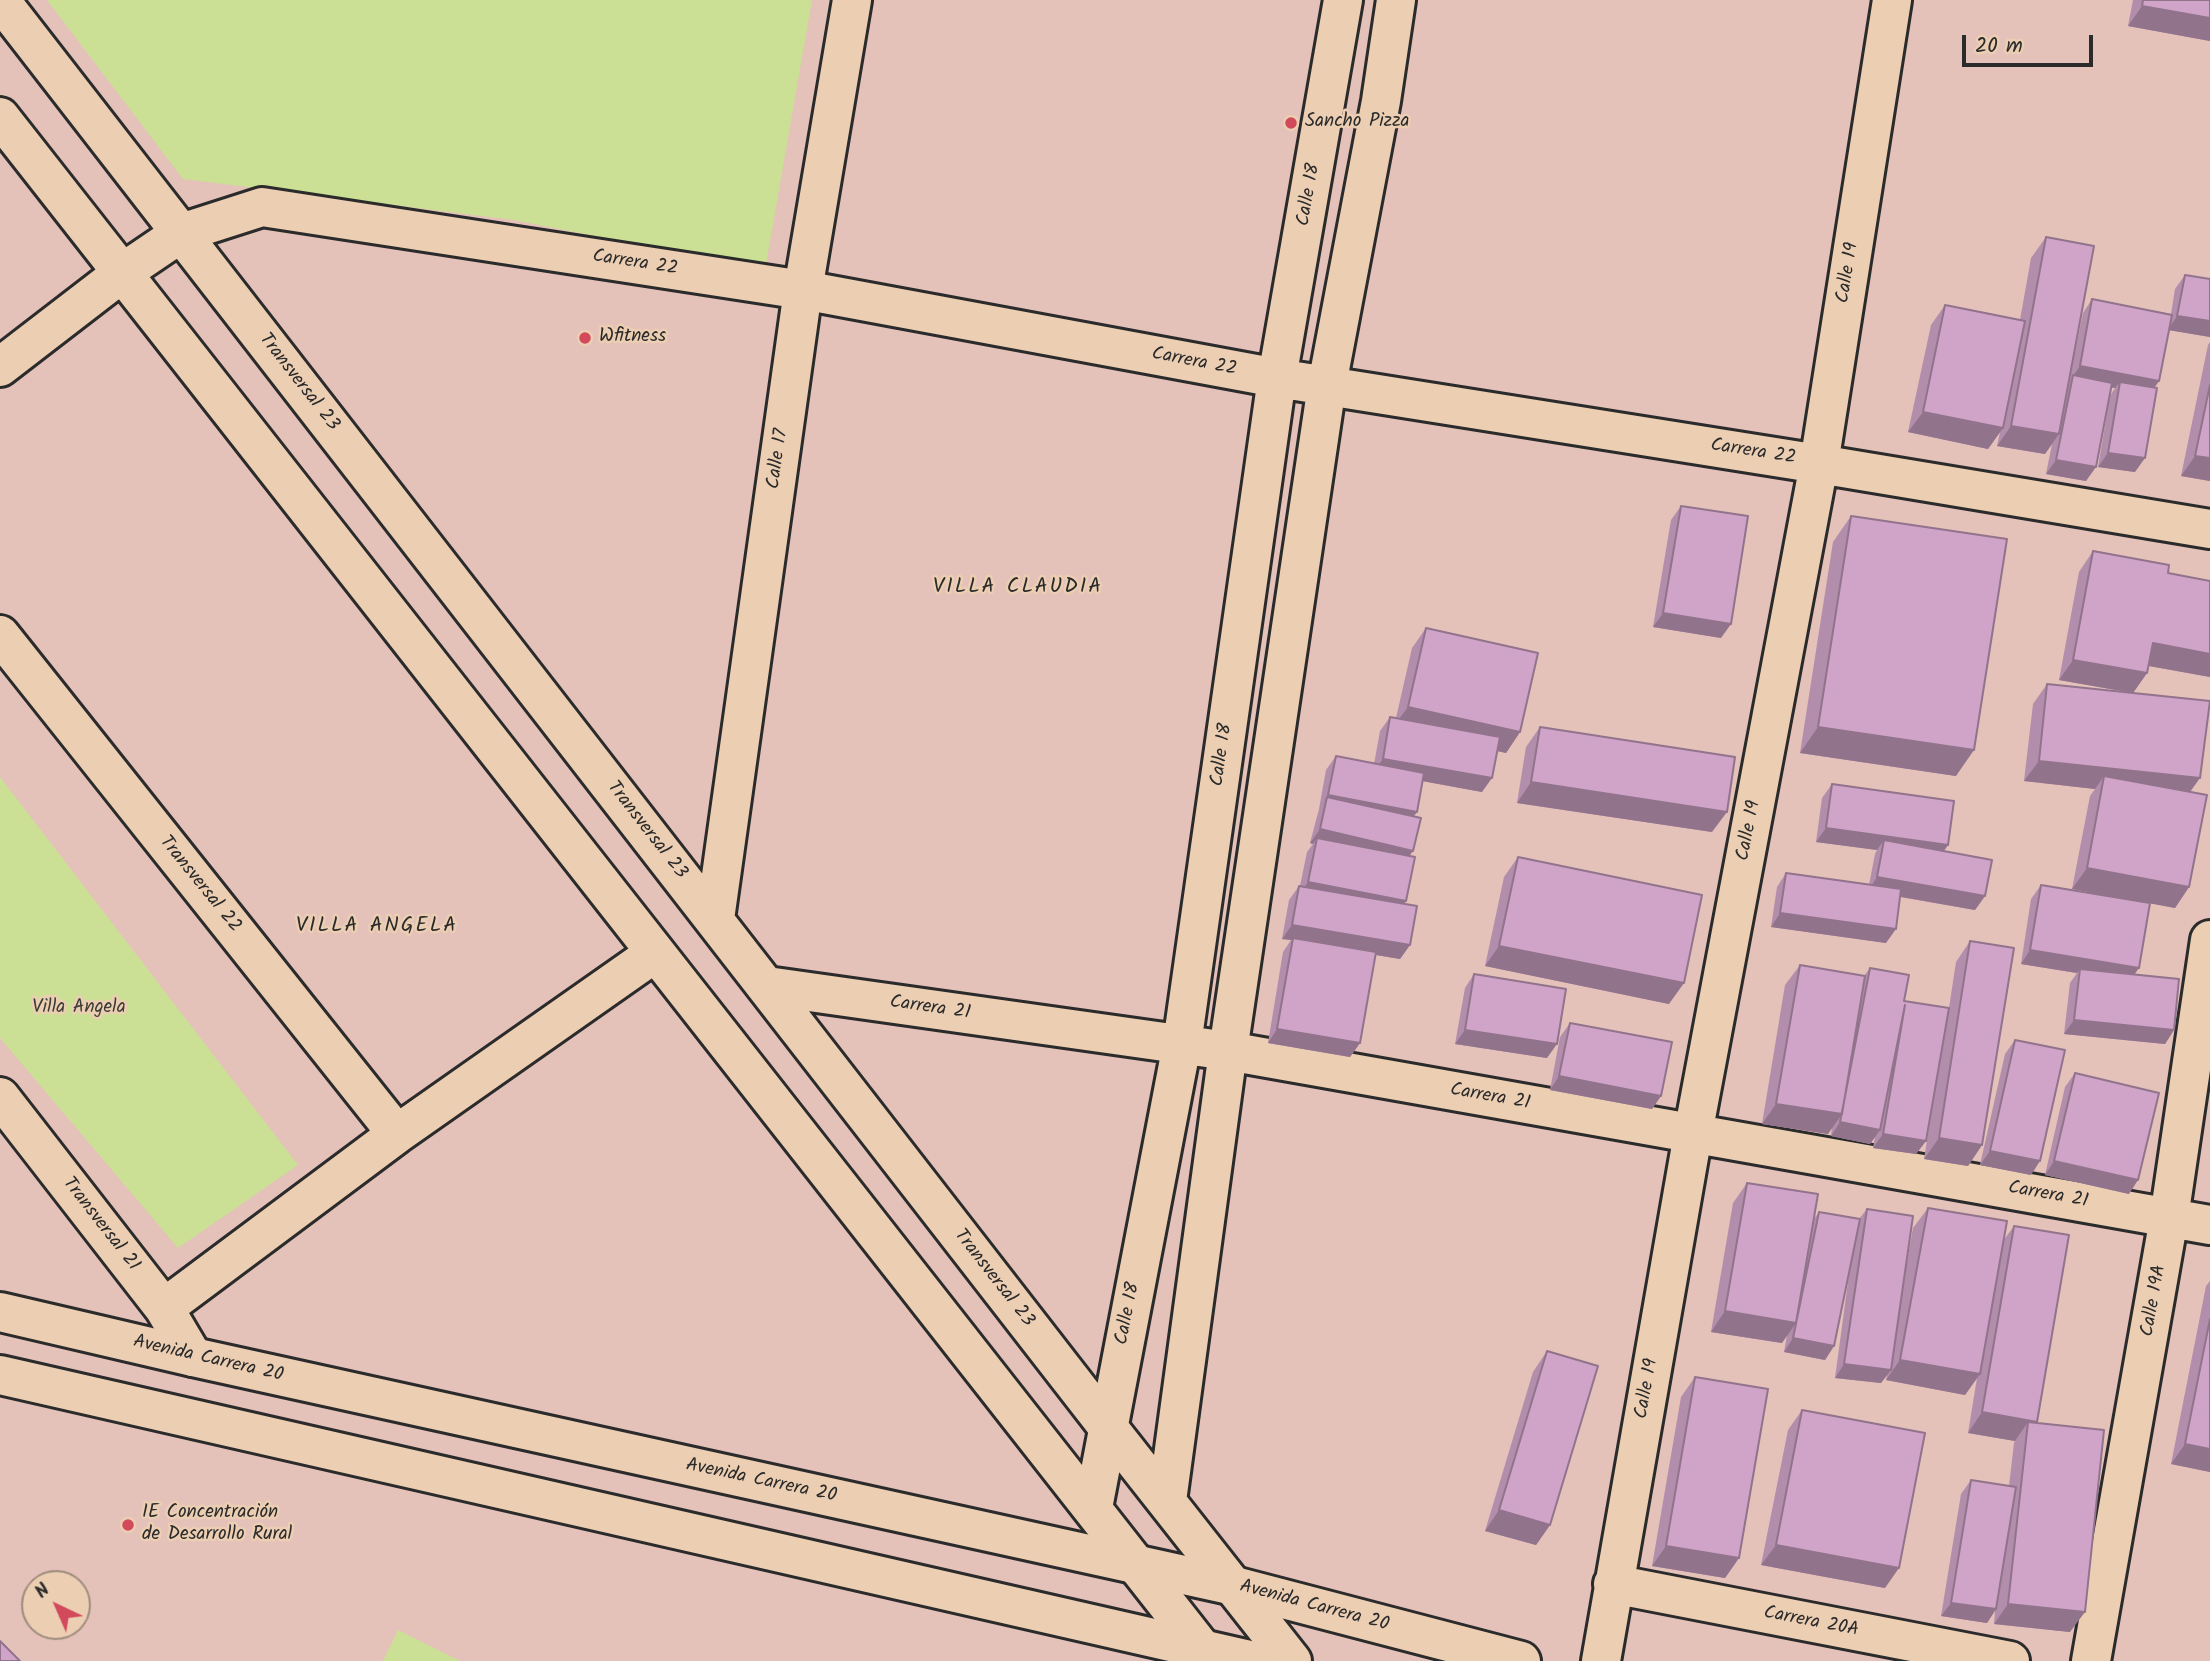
<!DOCTYPE html>
<html>
<head>
<meta charset="utf-8">
<style>
  body { margin:0 }
  #map { position:relative; width:2210px; height:1661px; overflow:hidden; background:#e4c1b9; font-family:Kalam,sans-serif }
  canvas { display:block }
  .north { position:absolute; left:21px; top:1570px; width:70px; height:70px; box-sizing:border-box; background:#ecceb3; border:2px solid #9f8d7d; border-radius:50%; rotate:316deg; font-size:19px; font-weight:700; line-height:28px; text-align:center; color:#2b2b2b }
  .north::after { content:''; display:block; margin:auto; width:24px; height:32px; background:#d1495b; clip-path:polygon(50% 0,100% 100%,50% 72%,0 100%) }
  .scale { position:absolute; left:1962px; top:35px; width:131px; height:32px; box-sizing:border-box; border:4px solid #2b2b2b; border-top:0; padding-left:9px; font-size:21px; line-height:24px; white-space:nowrap; color:#2b2b2b; -webkit-text-stroke:5px #ecceb3; paint-order:stroke }
</style>
</head>
<body>
<div id="map">
<canvas width="2210" height="1661"></canvas>
<div class="north">N</div>
<div class="scale">20 m</div>
</div>
<script>
const context = document.querySelector('canvas').getContext('2d');
context.lineJoin = 'round';
function paint(path, color) { context.fillStyle = color; context.fill(path, 'evenodd'); }
const shape = rows => new Path2D(rows.map(r => 'M' + r).join(''));
function stroke(path, color, width, dash) { context.strokeStyle = color; context.lineWidth = width; context.lineCap = dash ? 'butt' : 'round'; context.setLineDash(dash || []); context.stroke(path); }
function write(font, color, halo, rows, align = 'center') {
  context.font = font + ' Kalam,sans-serif'; context.lineWidth = 5; context.setLineDash([]); context.textBaseline = 'middle'; context.strokeStyle = halo; context.fillStyle = color; for (const [text, x, y, turn = 0] of rows) {
    context.save(); context.translate(x, y); context.rotate((+turn || 0) * Math.PI / 180); context.textAlign = isNaN(turn) ? turn : align; if (halo) context.strokeText(text, 0, 0); context.fillText(text, 0, 0); context.restore();
  }
}
paint(shape([
  [47,0,812,0,765,270,514,220,183,179],
  [0,777,298,1165,178,1248,0,1038],
  [398,1630,460,1661,383,1661]
]), '#cbe095');
const minor = shape([
  [0,0,1107,1426,1292,1661],
  [0,117,1203,1650],
  [0,367,122,273,181,233,262,207,803,290,1277,378,1819,464,2210,529],
  [0,635,397,1134],
  [715,919,803,290,852,0],
  [767,986,1228,1051,2210,1225],
  [0,1097,164,1308,193,1357],
  [164,1308,397,1134,655,953],
  [1167,1501,1228,1051,1327,385,1381,101,1396,0],
  [1093,1508,1182,1044,1277,378,1343,0],
  [1613,1584,2010,1661],
  [1601,1661,1693,1134,1819,464,1892,0],
  [2091,1661,2169,1218,2210,940]
]);
const secondary = shape([
  [0,1312,193,1357,1234,1586,1521,1661],
  [0,1375,1254,1661]
]);
stroke(minor, '#2b2b2b', 44);
stroke(secondary, '#2b2b2b', 44);
stroke(minor, '#ecceb3', 38);
stroke(secondary, '#ecceb3', 38);
paint(shape([
  [2133,0,2210,0,2210,41,2128,26],
  [2046,237,2069,381,2083,313,2092,299,2171,314,2175,289,2185,275,2210,279,2210,337,2169,330,2159,381,2154,388,2135,472,2098,467,2110,396,2115,388,2111,388,2086,481,2046,474,2052,444,2045,454,1997,446,2000,432,1988,449,1908,432,1931,325,1945,305,2020,320,2031,258],
  [2210,342,2210,481,2181,476,2208,345],
  [1681,506,1721,638,1653,627,1671,520],
  [1851,516,1956,776,1800,753,1833,542],
  [2093,551,2168,573,2210,581,2210,677,2149,666,2147,673,2133,693,2190,792,2189,887,2175,908,2150,903,2135,974,2174,1030,2165,1044,2064,1034,2070,983,2077,973,2021,964,2031,899,2041,885,2148,903,2072,889,2090,796,2095,789,2024,781,2033,704,2047,684,2132,693,2059,680,2079,572],
  [1426,628,1520,732,1506,753,1497,751,1482,792,1422,781,1417,812,1413,816,1413,851,1409,856,1404,904,1410,945,1400,959,1376,955,1360,1043,1350,1057,1268,1043,1283,952,1291,940,1282,939,1289,900,1299,886,1300,886,1307,852,1313,844,1310,843,1319,809,1326,770,1336,756,1374,764,1380,731,1390,717,1396,718,1412,648],
  [1540,727,1712,832,1517,803,1526,747],
  [1832,784,1948,845,1944,851,1985,896,1975,910,1900,897,1886,943,1771,927,1777,887,1786,873,1869,885,1875,854,1877,850,1816,842,1822,798],
  [1518,857,1669,1004,1485,966,1504,877],
  [1970,941,1982,1145,1968,1166,1924,1159,1948,1010,1926,1141,1916,1154,1873,1148,1875,1137,1870,1144,1831,1136,1832,1127,1828,1134,1762,1124,1785,985,1800,965,1864,976,1870,968,1904,1001,1949,1008,1956,962],
  [1474,974,1547,1058,1455,1044,1465,988],
  [1570,1023,1661,1096,1652,1109,1550,1090,1560,1037],
  [2015,1040,2031,1175,1980,1165,2005,1054],
  [2075,1073,2129,1194,2045,1175,2065,1087],
  [1747,1183,1814,1219,1819,1212,1859,1219,1867,1209,1901,1295,1913,1228,1928,1208,2003,1241,2014,1226,2036,1423,2070,1632,1994,1624,1995,1611,1987,1623,1941,1616,1961,1494,1971,1480,2009,1486,2014,1443,2015,1441,1968,1433,1977,1378,1965,1395,1886,1380,1887,1375,1881,1383,1835,1378,1850,1267,1834,1346,1825,1360,1784,1352,1787,1335,1782,1343,1711,1332,1733,1203],
  [2210,1281,2210,1472,2171,1464,2206,1286],
  [1547,1351,1550,1525,1536,1545,1485,1531,1533,1372],
  [1695,1377,1739,1558,1725,1578,1652,1566,1681,1397],
  [1802,1410,1885,1588,1761,1565,1788,1430]
]), '#b38dac');
paint(shape([
  [2142,6,2210,18,2210,41,2128,26],
  [2177,316,2210,321,2210,337,2168,330],
  [2080,366,2159,381,2149,395,2120,382,2115,388,2072,380,2073,376],
  [1923,412,2003,428,1988,449,1908,432],
  [2011,426,2059,434,2045,454,1997,446],
  [2108,453,2145,458,2135,472,2098,467],
  [2195,456,2210,458,2210,481,2181,476],
  [2056,460,2096,467,2086,481,2046,474],
  [1663,613,1731,624,1721,638,1653,627],
  [2153,643,2210,654,2210,677,2138,664],
  [2073,660,2147,673,2133,693,2059,680],
  [1408,707,1520,732,1506,753,1393,727],
  [1818,727,1974,750,1956,776,1800,753],
  [1383,759,1492,778,1482,792,1373,772],
  [2039,761,2200,778,2185,799,2104,776,2095,789,2024,781],
  [1531,782,1727,812,1712,832,1517,803],
  [1328,795,1417,812,1407,825,1327,797,1319,809],
  [1826,828,1948,845,1938,859,1884,840,1877,850,1816,842],
  [1320,829,1413,851,1403,864,1317,838,1313,844,1310,843],
  [2087,868,2189,887,2175,908,2072,889],
  [1877,877,1985,896,1975,910,1868,891],
  [1308,882,1406,901,1397,915,1298,896],
  [1780,913,1896,929,1886,943,1771,927],
  [1292,925,1410,945,1400,959,1293,941,1293,938,1291,940,1282,939],
  [1499,946,1684,983,1669,1004,1485,966],
  [2030,950,2139,968,2129,982,2080,969,2077,973,2021,964],
  [2074,1020,2174,1030,2165,1044,2064,1034],
  [1277,1029,1360,1043,1350,1057,1268,1043],
  [1465,1030,1557,1044,1547,1058,1455,1044],
  [1559,1076,1661,1096,1652,1109,1550,1090],
  [1776,1104,1842,1114,1828,1134,1762,1124],
  [1840,1122,1880,1130,1870,1144,1831,1136],
  [1883,1134,1926,1141,1916,1154,1873,1148],
  [1939,1138,1982,1145,1968,1166,1924,1159],
  [1990,1151,2040,1161,2031,1175,1980,1165],
  [2054,1161,2138,1180,2129,1194,2045,1175],
  [1725,1311,1796,1323,1782,1343,1711,1332],
  [1793,1338,1834,1346,1825,1360,1784,1352],
  [1900,1360,1980,1374,1965,1395,1886,1380],
  [1844,1364,1891,1370,1881,1383,1835,1378],
  [1982,1412,2037,1422,2027,1437,2028,1422,2015,1441,1968,1433],
  [2185,1444,2210,1449,2210,1472,2171,1464],
  [1499,1510,1550,1525,1536,1545,1485,1531],
  [1776,1545,1899,1568,1885,1588,1761,1565],
  [1666,1546,1739,1558,1725,1578,1652,1566],
  [1951,1603,1996,1609,1987,1623,1941,1616],
  [2008,1604,2085,1612,2070,1632,1994,1624]
]), '#92738c');
const building = shape([
  [2143,0,2210,0,2210,18,2142,6,2143,0],
  [2046,237,2094,246,2059,434,2011,426,2046,237],
  [2185,275,2210,279,2210,321,2177,316,2185,275],
  [2092,299,2172,315,2159,381,2080,366,2092,299],
  [1945,305,2025,321,2003,428,1923,412,1945,305],
  [2073,375,2112,383,2096,467,2056,460,2073,375],
  [2120,382,2157,388,2145,458,2108,453,2120,382],
  [2210,385,2210,458,2195,456,2210,385],
  [1681,506,1748,516,1731,624,1663,613,1681,506],
  [1851,516,2007,539,1974,750,1818,727,1851,516],
  [2093,551,2169,565,2168,573,2210,581,2210,654,2153,643,2147,673,2073,660,2093,551],
  [1426,628,1538,653,1520,732,1408,707,1426,628],
  [2047,684,2210,701,2200,778,2039,761,2047,684],
  [1390,717,1500,737,1492,778,1383,759,1390,717],
  [1540,727,1735,757,1727,812,1531,782,1540,727],
  [1336,756,1424,773,1417,812,1328,795,1336,756],
  [2104,776,2207,795,2189,887,2087,868,2104,776],
  [1832,784,1954,801,1948,845,1826,828,1832,784],
  [1327,797,1421,818,1413,851,1320,829,1327,797],
  [1317,838,1415,857,1406,901,1308,882,1317,838],
  [1884,840,1992,860,1985,896,1877,877,1884,840],
  [1518,857,1702,895,1684,983,1499,946,1518,857],
  [1786,873,1901,889,1896,929,1780,913,1786,873],
  [2041,885,2150,903,2139,968,2030,950,2041,885],
  [1299,886,1417,906,1410,945,1292,925,1299,886],
  [1293,938,1376,952,1360,1043,1277,1029,1293,938],
  [1970,941,2014,948,1982,1145,1939,1138,1970,941],
  [1800,965,1865,976,1842,1114,1776,1104,1800,965],
  [1870,968,1909,975,1904,1001,1949,1008,1926,1141,1883,1134,1905,1005,1880,1130,1840,1122,1870,968],
  [2080,969,2179,979,2174,1030,2074,1020,2080,969],
  [1474,974,1566,989,1557,1044,1465,1030,1474,974],
  [1570,1023,1672,1042,1661,1096,1559,1076,1570,1023],
  [2015,1040,2065,1050,2040,1161,1990,1151,2015,1040],
  [2075,1073,2159,1093,2138,1180,2054,1161,2075,1073],
  [1747,1183,1818,1194,1796,1323,1725,1311,1747,1183],
  [1928,1208,2007,1221,1980,1374,1900,1360,1928,1208],
  [1867,1209,1913,1216,1891,1370,1844,1364,1867,1209],
  [1819,1212,1860,1219,1834,1346,1793,1338,1819,1212],
  [2014,1226,2069,1235,2037,1422,1982,1412,2014,1226],
  [2210,1319,2210,1449,2185,1444,2210,1319],
  [1547,1351,1598,1366,1550,1525,1499,1510,1547,1351],
  [1695,1377,1768,1389,1739,1558,1666,1546,1695,1377],
  [1802,1410,1925,1433,1899,1568,1776,1545,1802,1410],
  [2028,1422,2104,1430,2085,1612,2008,1604,2028,1422],
  [1971,1480,2016,1487,1996,1609,1951,1603,1971,1480],
  [0,1641,20,1661,0,1661,0,1641]
]);
paint(building, '#d0a4c8');
stroke(building, '#92738c', 2);
for (const [x, y, r, color] of [
  [1291,123,7,"#d1495b"],
  [585,338,7,"#d1495b"],
  [128,1525,7,"#d1495b"]
]) { const dot = new Path2D(); dot.arc(x, y, r, 0, 2 * Math.PI); context.fillStyle = color; context.fill(dot); stroke(dot, '#ecceb3', 2.5); }
write('19px', '#2b2b2b', '#ecceb3', [
  ["Sancho Pizza",1305,123],
  ["Wfitness",599,338],
  ["IE Concentración",142,1514],
  ["de Desarrollo Rural",142,1536]
], 'left');
write('19px', '#2b2b2b', '#ecceb3', [
  ["Calle 18",1310,195,-80],
  ["Carrera 22",635,264,9],
  ["Calle 19",1849,273,-81],
  ["Carrera 22",1194,363,11],
  ["Transversal 23",298,383,52],
  ["Carrera 22",1753,453,9],
  ["Calle 17",779,459,-82],
  ["Calle 18",1223,755,-82],
  ["Transversal 23",646,831,52],
  ["Calle 19",1750,831,-79],
  ["Transversal 22",199,885,51],
  ["Carrera 21",930,1009,8],
  ["Carrera 21",1490,1098,10],
  ["Carrera 21",2048,1196,10],
  ["Transversal 21",100,1225,52],
  ["Transversal 23",993,1279,52],
  ["Calle 19A",2155,1301,-80],
  ["Calle 18",1129,1314,-79],
  ["Avenida Carrera 20",208,1360,13],
  ["Calle 19",1648,1389,-80],
  ["Avenida Carrera 20",761,1482,12],
  ["Avenida Carrera 20",1314,1607,15],
  ["Carrera 20A",1811,1623,11]
]);
write('19px', '#3b3d36', '#ecceb3', [
  ["Villa Angela",79,1009]
]);
context.letterSpacing = '2px';
write('21px', '#2b2b2b', '#ecceb3', [
  ["VILLA CLAUDIA",1018,588],
  ["VILLA ANGELA",377,927]
]);
context.letterSpacing = '0px';
</script>
</body>
</html>
